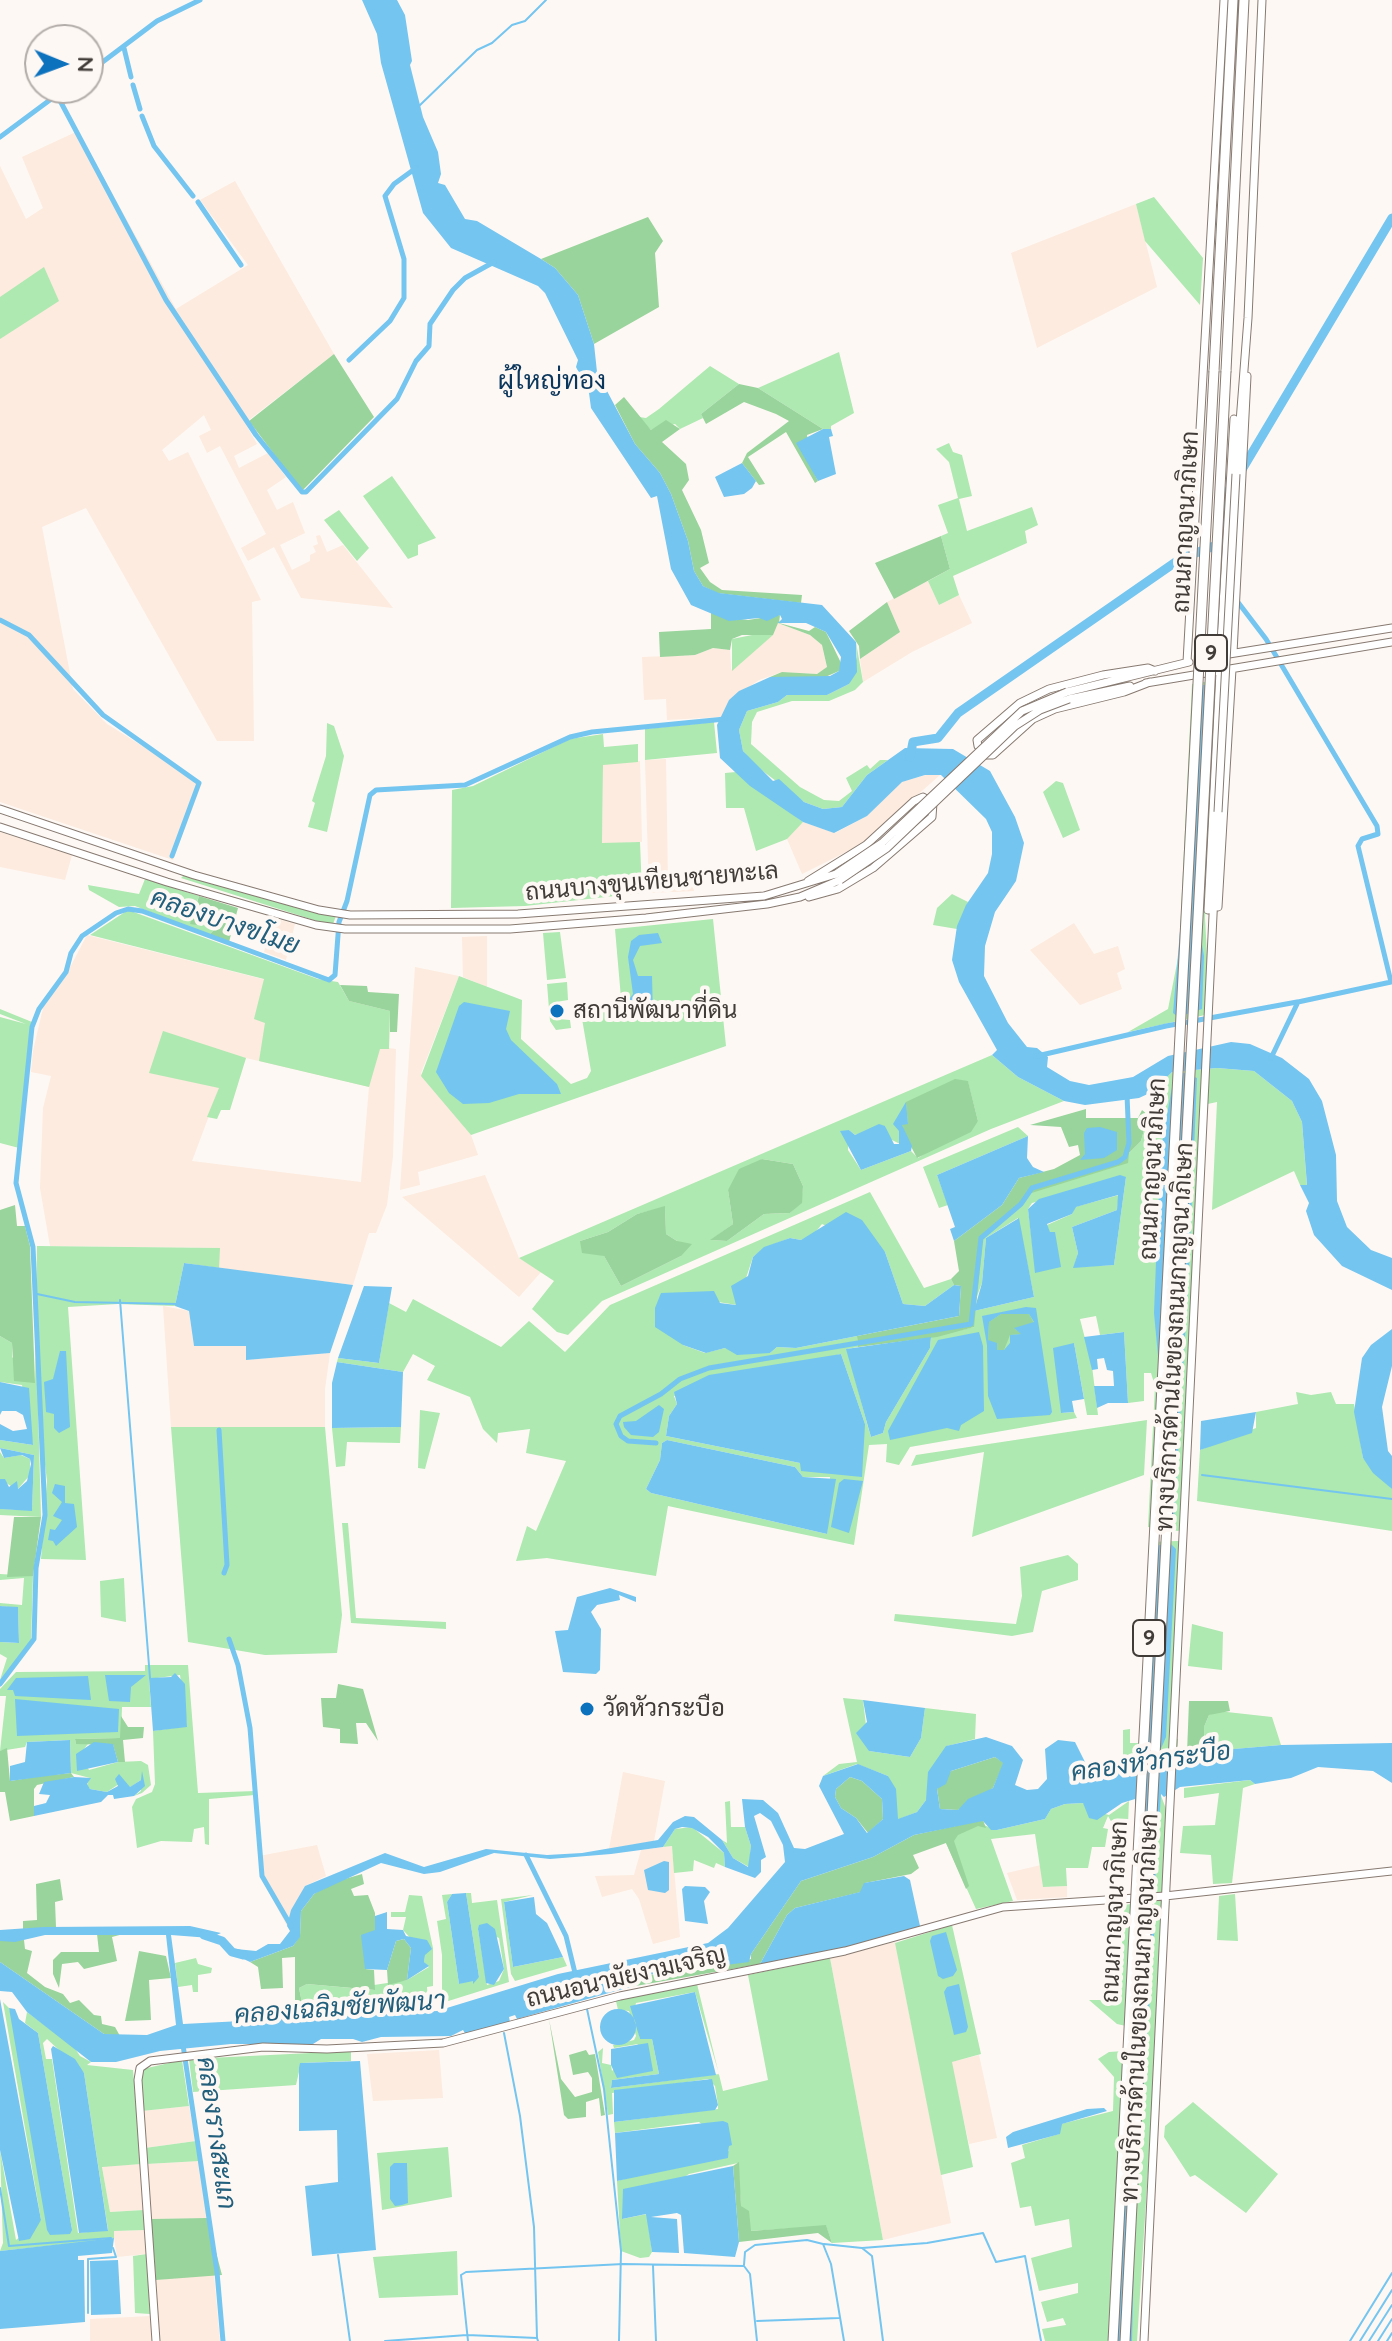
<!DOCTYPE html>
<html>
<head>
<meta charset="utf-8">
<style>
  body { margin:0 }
  #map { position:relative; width:1392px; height:2341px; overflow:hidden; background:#fef8f4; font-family:Quicksand,sans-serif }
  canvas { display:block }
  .north { position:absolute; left:24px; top:24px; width:80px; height:80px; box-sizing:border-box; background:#fef8f4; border:2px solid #b3ada9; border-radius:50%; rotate:91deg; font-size:22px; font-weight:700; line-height:32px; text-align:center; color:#423c38 }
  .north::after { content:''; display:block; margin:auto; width:28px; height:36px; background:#0d72be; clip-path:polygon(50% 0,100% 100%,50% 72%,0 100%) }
</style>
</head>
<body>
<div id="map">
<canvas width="1392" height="2341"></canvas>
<div class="north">N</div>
</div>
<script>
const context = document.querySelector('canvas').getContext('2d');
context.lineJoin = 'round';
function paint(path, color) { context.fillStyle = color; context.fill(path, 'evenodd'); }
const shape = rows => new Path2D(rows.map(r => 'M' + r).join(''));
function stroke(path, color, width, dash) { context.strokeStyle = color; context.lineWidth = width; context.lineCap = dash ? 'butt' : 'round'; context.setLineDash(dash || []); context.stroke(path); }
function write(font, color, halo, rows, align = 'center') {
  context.font = font + ' Quicksand,Sarabun,sans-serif'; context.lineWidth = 8; context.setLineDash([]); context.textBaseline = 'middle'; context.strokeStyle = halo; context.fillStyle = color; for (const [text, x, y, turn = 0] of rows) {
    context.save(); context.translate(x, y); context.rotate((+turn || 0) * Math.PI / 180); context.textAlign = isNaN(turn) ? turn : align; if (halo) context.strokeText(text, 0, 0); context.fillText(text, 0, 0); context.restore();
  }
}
paint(shape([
  [78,131,176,309,248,265,200,200,235,181,334,354,245,423,257,444,234,456,239,468,268,453,286,477,267,490,277,510,293,502,305,533,280,545,292,570,310,561,310,555,316,552,313,546,318,544,316,536,320,535,327,552,343,545,393,608,301,598,274,547,248,561,241,548,266,534,220,446,207,453,199,436,211,430,204,415,162,450,169,461,188,452,261,600,252,602,254,741,217,741,86,508,42,527,73,689,107,724,202,783,173,860,0,802,0,166,26,219,43,208,22,157],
  [1136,204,1157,287,1037,348,1011,253],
  [928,581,939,605,959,595,972,623,912,652,863,682,860,659,900,632,887,602],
  [778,623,810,635,822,645,827,668,817,674,782,672,759,680,730,700,721,717,667,720,666,699,644,700,642,657,695,655,713,648,730,650,731,670],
  [666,759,668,884,691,876,694,891,649,893,645,760],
  [640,761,642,842,602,844,603,764],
  [926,775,940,775,862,844,802,874,787,839,791,831,803,822,835,833,867,816,901,782],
  [0,832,72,855,65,880,0,867],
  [274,918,295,924,286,960,264,952],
  [1074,923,1094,954,1118,946,1125,969,1117,973,1122,989,1080,1005,1030,950],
  [87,935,390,1011,389,1048,396,1049,393,1156,387,1205,376,1233,369,1233,353,1285,219,1268,219,1248,50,1246,40,1188,43,1108,51,1076,31,1072,33,1051,44,1004,64,979],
  [246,1058,369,1087,361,1182,192,1161,219,1089,234,1092],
  [487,936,487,987,463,977,462,937],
  [415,967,459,976,421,1073,471,1135,478,1155,418,1172,420,1185,400,1190],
  [485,1175,519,1258,542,1271,519,1297,402,1197],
  [163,1306,189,1311,194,1346,246,1346,246,1360,330,1353,325,1389,325,1427,171,1427],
  [623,1772,665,1781,654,1841,609,1849],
  [317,1845,326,1876,305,1886,287,1926,262,1880,259,1856],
  [672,1846,680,1937,653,1944,639,1899,632,1889,602,1897,595,1876,634,1875,641,1850],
  [1041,1865,1043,1887,1067,1886,1067,1897,1017,1900,1007,1873],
  [895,1942,951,2223,883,2240,830,1958],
  [439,2050,443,2098,373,2101,367,2054],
  [979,2055,997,2138,969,2144,951,2062],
  [189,2106,196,2141,145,2148,142,2111],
  [200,2161,207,2218,151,2219,146,2164],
  [141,2164,144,2210,110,2212,102,2166],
  [145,2230,147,2254,117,2257,113,2231],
  [214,2274,220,2341,159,2341,156,2280],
  [151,2316,152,2341,90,2341,90,2319]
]), '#fcebde');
paint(shape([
  [1154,197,1203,258,1200,305,1145,241,1136,204],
  [44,267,59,301,0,339,0,297],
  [839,352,854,413,831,426,831,429,823,429,758,388],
  [710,366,739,384,701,414,703,418,680,429,675,424,651,430,639,417,646,418,659,409],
  [949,443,953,452,962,455,972,496,959,499,967,531,1032,507,1038,525,1025,531,1027,543,953,576,959,595,939,605,928,581,950,569,941,536,948,533,938,505,958,498,949,462,936,449],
  [392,476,436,538,418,545,418,555,408,559,363,496],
  [339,510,369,548,357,561,324,520],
  [762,633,773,635,732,671,732,639],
  [856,642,863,682,855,690,829,701,792,701,757,712,752,722,751,744,800,787,824,800,839,801,852,791,846,778,867,765,870,769,880,760,888,760,867,775,842,807,823,809,804,802,756,766,743,751,739,730,747,711,778,702,787,695,827,695,849,684,857,657],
  [1216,680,1205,918,1208,973,1205,1015,1128,1032,1168,1009,1179,953,1192,684],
  [714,722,717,753,645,760,645,729],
  [327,723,334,726,344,756,327,832,308,827,315,803,312,801,326,756],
  [603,734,604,747,638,744,638,762,603,765,602,843,640,842,642,893,525,906,451,908,452,790,473,786,570,739],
  [736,772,803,822,787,839,756,851,744,808,726,808,725,773],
  [1056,781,1063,783,1080,830,1063,838,1043,792],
  [184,875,314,912,336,916,333,924,317,921,181,878],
  [145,879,199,896,191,917,197,925,205,904,224,911,224,920,209,935,135,906,119,907,89,890,88,885,139,894],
  [952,894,968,902,957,929,933,925,937,908],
  [128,910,318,979,338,982,349,1001,390,1011,389,1049,380,1049,369,1087,259,1061,265,1023,254,1019,264,979,90,935],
  [713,919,726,1046,471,1135,421,1076,459,976,522,1000,521,1039,571,1084,587,1078,591,1071,581,1013,621,998,615,929],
  [560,932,566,978,547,980,543,933],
  [567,982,568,1000,556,1002,558,1019,570,1020,571,1028,556,1030,550,1021,547,984],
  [0,1009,32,1022,19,1148,0,1143,0,1017,26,1024,0,1014],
  [163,1031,246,1058,230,1110,221,1110,217,1119,207,1117,219,1088,149,1073],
  [992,1055,1018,1077,1064,1101,991,1129,602,1301,568,1335,557,1332,532,1309,554,1281,519,1258],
  [968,1082,978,1121,918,1158,911,1151,861,1170,848,1150,849,1130,855,1135,885,1126,888,1138,900,1144,899,1131],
  [762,1159,793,1164,803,1186,801,1203,790,1213,764,1214,727,1241,711,1240,733,1224,728,1190],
  [665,1207,666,1234,677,1241,681,1256,621,1286,604,1256,580,1241,608,1232,637,1214],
  [1217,1068,1254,1071,1292,1101,1302,1122,1307,1186,1300,1185,1294,1171,1212,1210,1217,1102,1203,1105,1182,1529,1178,1531,1148,1527,1155,1386,1151,1373,1144,1373,1144,1401,1128,1403,1124,1332,1100,1335,1096,1316,1080,1319,1092,1366,1098,1415,1087,1415,1074,1343,1062,1413,1074,1412,1077,1418,910,1447,899,1465,886,1462,887,1444,869,1445,854,1545,668,1506,656,1576,547,1558,516,1561,527,1526,536,1531,566,1461,526,1453,530,1429,498,1433,497,1443,483,1429,470,1397,427,1380,435,1366,413,1354,403,1372,337,1362,338,1358,379,1363,389,1303,406,1312,413,1299,501,1347,529,1321,565,1352,610,1305,870,1192,924,1288,951,1279,954,1285,925,1306,903,1304,885,1252,822,1224,814,1234,801,1240,790,1238,764,1248,753,1257,737,1305,661,1293,683,1345,705,1353,725,1348,770,1353,777,1347,796,1348,857,1336,858,1347,847,1349,868,1427,871,1437,883,1433,886,1422,930,1348,931,1337,974,1327,974,1311,1034,1297,1018,1218,986,1238,982,1283,976,1299,983,1238,1014,1213,1025,1195,1129,1153,1141,1141,1148,1115,1156,1110,1152,1092,1172,1072],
  [1126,1177,1114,1265,1074,1267,1078,1253,1072,1227,1117,1210,1119,1195,1075,1207,1072,1214,1047,1225,1050,1233,1036,1273,1028,1209,1032,1203],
  [841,1354,865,1424,800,1463,666,1436,669,1416,677,1404,674,1396],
  [667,1440,795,1467,803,1477,830,1477,827,1534,651,1493,646,1489,660,1460,662,1443],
  [1018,1127,1028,1136,937,1175,948,1205,939,1208,923,1167],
  [37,1246,220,1248,219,1268,184,1263,175,1306,118,1304,68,1307,86,1560,41,1559,47,1481,38,1407,41,1517,0,1515,0,1509,32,1510,34,1455,0,1448,0,1440,33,1445,22,1385,0,1382,0,1336,12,1343,12,1357,35,1383],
  [1296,1392,1311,1395,1331,1392,1336,1404,1354,1404,1363,1458,1392,1489,1392,1531,1197,1501,1200,1450,1256,1428,1256,1412,1298,1404],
  [420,1410,440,1413,425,1469,418,1468],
  [1147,1420,1144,1475,972,1537,984,1452,911,1466,916,1455],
  [171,1427,325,1427,342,1615,337,1653,265,1655,188,1642],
  [401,1427,400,1443,347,1442,345,1466,336,1467,332,1428],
  [0,1452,4,1458,21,1455,30,1459,30,1475,17,1490,0,1479],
  [342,1523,348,1523,356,1618,446,1622,446,1629,351,1623],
  [1178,1541,1182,1542,1171,1735,1178,1739,1177,1757,1123,1757,1123,1730,1130,1729,1130,1743,1139,1743,1149,1542],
  [1068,1555,1078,1564,1078,1580,1042,1591,1033,1632,1012,1636,894,1621,895,1614,1016,1624,1022,1596,1020,1567],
  [0,1574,33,1576,31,1642,0,1680,7,1658,0,1654,0,1642,19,1643,18,1608,0,1606,0,1603,22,1605,24,1578,0,1580],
  [124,1578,126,1622,101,1617,100,1581],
  [1192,1624,1223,1632,1222,1670,1188,1666],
  [145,1665,188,1665,198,1793,256,1791,255,1795,209,1799,209,1845,205,1844,204,1827,194,1829,192,1842,161,1841,137,1848,132,1807,136,1799,152,1792,155,1784,153,1731,187,1726,180,1675,149,1679,151,1707,122,1707,121,1738,75,1739,76,1744,88,1744,80,1754,89,1770,118,1762,141,1761,148,1765,151,1785,142,1793,134,1796,141,1791,141,1780,129,1788,119,1784,107,1792,90,1789,87,1785,90,1778,71,1773,70,1740,27,1742,25,1747,0,1751,6,1696,0,1696,0,1689,16,1672,145,1671],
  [843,1698,863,1700,869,1751,910,1757,921,1738,925,1708,976,1714,975,1739,947,1746,926,1800,917,1812,897,1820,888,1776,857,1764,823,1776,839,1764,857,1762],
  [1218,1711,1272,1717,1281,1745,1211,1751,1199,1758,1184,1758,1184,1753,1205,1751,1204,1727,1209,1715],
  [1250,1780,1255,1784,1243,1788,1232,1883,1213,1884,1211,1855,1180,1853,1183,1826,1215,1825,1219,1793,1184,1798,1184,1788],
  [1160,1793,1166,1809,1156,2047,1137,2341,1045,2341,1042,2329,1066,2325,1063,2318,1047,2322,1041,2302,1078,2293,1078,2283,1039,2291,1031,2258,1072,2247,1069,2219,1035,2226,1031,2206,1020,2208,1011,2163,1025,2158,1022,2145,1059,2134,1061,2124,1113,2111,1114,2077,1098,2059,1109,2052,1124,2051,1126,2026,1117,2024,1089,2000,1119,2000,1124,1905,1131,1904,1136,1798,1139,1892,1155,1887],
  [730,1801,731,1827,745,1827,751,1846,749,1867,733,1858,722,1840,727,1843,725,1802],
  [1129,1801,1128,1824,1112,1823,1108,1816,1103,1828,1108,1829,1105,1847,1092,1847,1088,1868,1066,1868,1067,1886,1043,1887,1035,1834,991,1839,1013,1901,976,1909,946,1843,945,1837,981,1824,997,1830,1045,1819,1051,1809,1065,1804,1083,1803,1088,1809,1109,1815],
  [692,1827,724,1853,725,1867,716,1863,714,1868,694,1860,693,1871,674,1873,672,1846,663,1847,675,1829],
  [466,1893,471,1893,472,1903,497,1900,509,1982,442,2003,442,1955,437,1921,446,1919,442,1895,452,1894,447,1902,459,1984,479,1977],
  [478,1929,499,1938,504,1969,499,1981,487,1985],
  [1235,1894,1238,1941,1217,1940,1219,1896],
  [409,1895,422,1896,433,1948,433,1986,427,1987,428,2001,388,2003,383,2014,296,2017,295,2007,302,2003,299,1988,307,1984,374,1990,374,1985,407,1980,429,1967,424,1962,425,1954,403,1930,406,1917,391,1917,391,1912,405,1912],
  [533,1895,504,1902,513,1967,563,1957,567,1966,515,1981,511,1974,501,1899],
  [952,1925,981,2054,952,2062,973,2167,941,2175,895,1943],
  [196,1958,198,1964,212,1968,211,1973,198,1975,198,1992,193,1992,192,1985,178,1987,175,1963],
  [830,1958,883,2240,832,2243,826,2226,750,2231,741,2206,738,2163,689,2174,622,2219,647,2214,652,2252,649,2257,640,2258,621,2251,617,2181,729,2151,729,2146,699,2122,615,2133,614,2122,718,2109,718,2105,715,2086,708,2079,612,2093,613,2114,608,2115,598,2052,603,2048,602,2063,611,2065,612,2071,638,2044,614,2048,613,2045,634,2040,636,2036,629,2011,618,2010,616,2001,697,1984,723,2091,768,2080,748,1975],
  [695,1992,719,2074,611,2088,612,2080,659,2074,652,2039,640,2039,634,2011,636,2003],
  [3,2002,9,2008,72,2230,38,2033,25,2023,27,2012,74,2047,80,2056,91,2062,87,2065,133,2070,141,2164,102,2167,110,2212,144,2210,145,2230,114,2231,114,2238,94,2241,0,2251,3,2243,0,2150,16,2240,41,2220],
  [47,2039,84,2073,108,2230,78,2233,52,2059,46,2059,43,2043],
  [351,2051,351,2061,301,2063,296,2085,193,2092,189,2059],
  [182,2060,189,2106,142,2111,140,2078,143,2069],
  [1193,2102,1278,2174,1246,2213,1195,2175,1190,2177,1164,2137,1165,2126],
  [196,2141,200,2161,146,2164,145,2148],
  [448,2147,452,2197,382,2210,377,2153],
  [457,2251,458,2295,379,2298,373,2257],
  [147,2254,150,2314,135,2313,133,2256]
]), '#ade9b0');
paint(shape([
  [648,217,663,241,655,253,659,307,594,344,578,295,555,268,541,259],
  [334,354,374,417,302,491,249,421],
  [739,384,758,388,823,429,807,435,812,469,818,481,815,483,786,432,748,457,765,484,759,485,742,463,747,453,789,421,776,414,744,402,706,424,701,414],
  [624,397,651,430,666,420,680,429,662,442,686,464,689,480,682,490,701,530,709,563,700,568,710,582,722,590,802,595,801,603,717,593,703,586,694,571,688,541,671,494,660,473,635,444,615,405],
  [941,536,950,569,894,599,875,563],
  [887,602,900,632,860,659,859,646,849,631],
  [711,611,725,617,748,620,780,615,779,623,809,631,815,627,826,632,842,665,839,671,823,678,770,677,782,672,817,674,827,667,822,645,810,635,778,623,773,635,742,635,732,639,730,650,713,648,695,655,660,657,659,632,711,629],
  [199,896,238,908,229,942,209,935,224,920,224,911,205,904,197,925,190,924],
  [340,985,367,986,368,992,399,994,397,1032,390,1032,390,1011,349,1001],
  [955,1079,968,1081,978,1121,971,1132,917,1158,903,1131,902,1124,908,1124,906,1102],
  [1086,1109,1086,1118,1138,1118,1142,1110,1148,1115,1141,1141,1129,1153,1128,1163,1025,1195,1014,1213,983,1238,974,1327,937,1337,858,1347,857,1336,959,1316,961,1286,954,1285,951,1279,959,1271,954,1241,1002,1205,1019,1178,1054,1169,1080,1155,1078,1145,1069,1147,1061,1127,1030,1125],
  [762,1159,793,1164,803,1186,802,1203,790,1213,764,1214,727,1241,710,1240,733,1224,728,1190,739,1169],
  [15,1205,17,1226,25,1226,30,1246,35,1383,14,1381,12,1343,0,1336,0,1210],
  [665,1206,666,1234,677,1241,692,1244,681,1256,621,1286,604,1256,582,1253,580,1241,608,1232,637,1214],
  [1001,1314,1029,1314,1034,1323,1015,1329,1022,1334,1010,1335,1004,1350,997,1350,988,1340,989,1322],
  [14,1517,41,1517,33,1576,7,1577],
  [338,1684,363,1689,378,1741,366,1723,356,1723,358,1744,340,1743,340,1729,323,1727,321,1698,336,1698],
  [1189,1701,1228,1701,1230,1711,1209,1715,1204,1727,1205,1751,1187,1753],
  [121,1716,128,1727,144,1727,143,1738,123,1740,125,1762,118,1762,113,1745,76,1744,75,1739,120,1738],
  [7,1748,10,1781,41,1776,71,1773,74,1777,37,1785,34,1789,34,1816,10,1821,5,1792,0,1792,0,1751],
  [995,1757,1004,1763,993,1788,958,1810,940,1809,937,1789,951,1771],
  [850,1777,862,1781,882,1799,883,1819,868,1833,856,1818,841,1808,835,1797,836,1789],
  [983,1820,986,1828,978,1826,958,1835,954,1841,969,1886,966,1889,946,1843,913,1855,919,1868,911,1874,865,1883,861,1892,795,1908,787,1915,760,1964,630,1987,647,1975,709,1969,751,1959,751,1954,801,1881,873,1857,914,1835],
  [362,1874,364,1884,351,1889,354,1896,368,1895,375,1913,375,1930,365,1969,374,1970,375,1990,307,1984,299,1988,302,2003,295,2007,295,1957,282,1958,283,1988,261,1989,258,1967,250,1962,293,1946,300,1936,301,1911,314,1894,331,1883],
  [60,1879,63,1900,55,1902,56,1927,23,1929,23,1921,37,1920,36,1884],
  [127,1933,112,1937,117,1961,84,1969,78,1962,62,1964,59,1988,53,1974,53,1960,61,1952,99,1952,97,1934],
  [404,1939,411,1948,407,1980,388,1985,387,1970,396,1941],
  [24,1940,25,1949,32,1951,27,1973,45,1987,63,1994,70,2003,79,2000,94,2015,101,2016,102,2024,115,2027,120,2036,104,2034,0,1962,0,1941],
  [139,1951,166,1956,171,1978,149,1980,151,2020,125,2021],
  [549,2019,561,2079,575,2097,592,2092,592,2078,588,2072,573,2075,569,2055,586,2050,589,2055,595,2054,605,2115,601,2116,599,2098,586,2102,586,2117,568,2119,564,2115],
  [739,2162,741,2206,749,2211,751,2231,826,2225,832,2243,818,2233,739,2242,733,2166],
  [207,2218,222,2275,156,2280,151,2219]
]), '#98d49b');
paint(shape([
  [362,0,397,0,405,15,412,61,410,65,423,117,438,152,441,174,438,183,445,185,465,219,477,221,541,259,555,268,578,295,594,344,597,372,635,444,660,473,671,494,688,541,694,571,703,586,719,593,822,605,856,642,857,672,849,684,827,695,787,695,778,702,747,711,739,730,743,751,773,781,779,779,804,802,823,809,842,807,867,775,905,748,953,749,990,771,1015,817,1024,843,1016,881,995,912,985,946,984,976,1008,1023,1027,1047,1037,1048,1048,1057,1047,1067,1070,1081,1089,1085,1133,1077,1168,1056,1231,1042,1250,1044,1282,1058,1309,1079,1322,1101,1336,1155,1337,1201,1347,1227,1371,1250,1392,1258,1392,1290,1342,1266,1314,1235,1306,1211,1309,1203,1300,1185,1307,1185,1302,1122,1292,1101,1254,1071,1217,1068,1172,1072,1152,1092,1139,1098,1085,1105,1064,1101,1018,1077,992,1055,997,1050,959,982,952,960,957,926,966,905,988,873,992,854,992,832,986,819,941,775,925,775,902,782,867,816,834,833,803,822,750,786,720,758,717,725,729,700,739,691,770,677,830,676,839,671,841,657,826,632,806,623,778,623,782,619,780,615,767,621,759,618,729,621,691,605,671,569,657,496,651,498,591,408,589,393,576,367,578,360,545,293,538,286,451,248,423,213,381,63,377,34],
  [823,429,831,429,833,436,829,437,836,474,818,481,796,443],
  [742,463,756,481,752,488,744,494,724,497,715,477],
  [1201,685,1212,685,1214,694,1200,933,1204,956,1202,1009,1178,1017,1173,1013],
  [658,933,662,943,640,946,633,960,638,976,652,976,653,1016,619,1021,618,1014,633,994,628,957,631,941,639,935],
  [464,1002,510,1011,506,1029,511,1040,557,1084,561,1094,519,1094,489,1103,463,1104,449,1093,436,1072,459,1006],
  [1184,1073,1197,1078,1189,1269,1174,1522,1160,1525,1150,1523,1160,1377,1154,1313,1158,1211,1162,1143,1174,1076],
  [906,1102,908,1124,902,1125,912,1146,911,1151,861,1170,840,1131,849,1130,855,1135,879,1124,885,1126,894,1144,899,1144,899,1131,893,1124],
  [1100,1127,1117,1132,1117,1150,1104,1158,1080,1160,1085,1154,1084,1133,1087,1128],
  [1028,1136,1027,1158,1033,1167,1044,1172,1019,1178,1002,1205,954,1241,950,1229,955,1227,937,1175],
  [1120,1175,1126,1177,1114,1265,1073,1268,1078,1253,1072,1227,1117,1210,1118,1195,1076,1207,1072,1214,1047,1224,1050,1232,1055,1232,1061,1267,1035,1273,1028,1209,1039,1199],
  [846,1212,862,1220,885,1252,903,1304,925,1306,954,1285,961,1286,959,1316,796,1348,777,1347,770,1353,737,1355,725,1348,706,1353,683,1345,655,1327,655,1308,661,1293,714,1291,720,1303,736,1305,731,1286,748,1276,753,1257,764,1247,790,1238,801,1240],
  [1019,1218,1034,1297,974,1311,982,1283,986,1238],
  [184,1263,353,1285,330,1353,246,1360,246,1346,194,1346,189,1311,175,1306],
  [364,1286,392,1287,379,1363,338,1358],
  [1026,1307,1036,1308,1052,1412,1050,1415,997,1419,988,1396,987,1345,982,1316],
  [1001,1314,1029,1314,1034,1322,1014,1328,1021,1334,1010,1335,1010,1343,1004,1350,997,1350,997,1343,988,1340,989,1322],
  [1392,1329,1392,1366,1382,1407,1388,1451,1392,1456,1392,1489,1373,1473,1363,1458,1354,1412,1362,1358,1371,1345],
  [979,1332,983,1346,984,1411,961,1425,959,1431,947,1428,890,1440,888,1431,938,1340],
  [1124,1332,1128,1403,1108,1403,1097,1408,1094,1386,1114,1386,1113,1371,1107,1370,1104,1358,1097,1359,1098,1369,1092,1370,1084,1337],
  [931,1337,930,1348,886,1422,883,1433,871,1437,846,1349],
  [1074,1343,1084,1399,1072,1401,1074,1412,1061,1413,1053,1348],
  [60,1351,66,1351,70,1427,59,1433,54,1428,54,1414,46,1412,44,1382,53,1379],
  [841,1354,865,1424,862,1477,801,1471,800,1463,666,1436,669,1416,677,1404,674,1392,709,1375],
  [337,1362,403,1372,401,1427,332,1428,332,1383],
  [0,1382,29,1388,33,1445,0,1440,0,1424,13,1431,27,1429,23,1415,16,1411,2,1411,0,1415],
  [659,1405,664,1409,659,1432,653,1437,631,1435,624,1427,623,1422,636,1421],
  [1256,1412,1252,1433,1200,1450,1201,1421],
  [667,1440,795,1467,803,1477,836,1479,827,1534,651,1493,646,1489,660,1460,662,1443],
  [0,1448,34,1455,32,1511,0,1509,0,1479,5,1479,9,1487,17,1481,18,1489,27,1481,31,1464,30,1459,22,1455,4,1458],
  [844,1479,863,1481,849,1533,831,1527,839,1483],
  [55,1484,65,1486,65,1503,74,1504,77,1527,56,1546,53,1541,48,1540,50,1529,55,1530,62,1520,53,1516,62,1502,52,1493],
  [1169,1542,1176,1549,1166,1737,1160,1751,1151,1753,1139,1750,1151,1548],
  [610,1588,636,1597,636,1602,619,1595,620,1600,597,1605,591,1612,601,1629,600,1670,596,1674,563,1672,555,1631,568,1630,577,1597],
  [0,1606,18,1607,19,1643,0,1642],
  [175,1673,185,1684,187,1727,153,1731,149,1678,171,1677],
  [105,1675,146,1675,131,1687,130,1702,109,1701],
  [88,1676,91,1700,15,1696,13,1690,7,1690,16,1678],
  [15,1699,119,1709,118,1732,17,1736],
  [863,1700,925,1708,921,1738,910,1757,869,1751,856,1733,867,1722],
  [986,1737,1012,1746,1023,1760,1015,1785,1027,1790,1038,1789,1047,1779,1045,1749,1058,1740,1075,1742,1091,1774,1099,1778,1114,1775,1122,1767,1123,1757,1130,1756,1199,1758,1210,1751,1281,1745,1392,1743,1392,1783,1373,1771,1318,1767,1291,1778,1255,1784,1250,1780,1180,1787,1164,1797,1161,1794,1155,1887,1139,1893,1135,1799,1122,1803,1097,1820,1089,1818,1083,1803,1065,1804,1051,1809,1045,1819,997,1830,991,1830,983,1821,914,1835,873,1857,801,1881,751,1954,749,1962,647,1975,630,1987,517,2019,515,2015,509,2017,510,2022,466,2035,463,2030,451,2036,381,2037,362,2042,353,2039,321,2039,313,2044,231,2044,160,2051,116,2062,91,2062,27,2012,12,1992,0,1991,0,1962,104,2034,147,2035,176,2025,166,1935,45,1935,15,1942,0,1941,0,1930,44,1927,190,1926,221,1933,210,1938,171,1935,183,2024,437,2011,558,1974,708,1943,728,1928,785,1862,783,1845,771,1821,760,1813,754,1816,766,1857,761,1860,761,1872,755,1878,725,1867,724,1853,708,1837,692,1828,682,1827,675,1829,663,1847,611,1854,550,1859,494,1853,440,1872,424,1874,381,1863,314,1894,301,1911,300,1937,293,1946,250,1962,233,1954,236,1949,256,1951,268,1944,280,1944,290,1931,287,1926,291,1910,305,1886,385,1853,424,1867,486,1849,547,1855,582,1853,658,1840,673,1822,685,1816,694,1817,722,1840,733,1858,748,1867,751,1846,745,1827,742,1799,763,1800,778,1813,794,1848,805,1849,844,1834,819,1786,823,1776,858,1764,888,1776,896,1789,898,1819,917,1812,926,1800,928,1772,946,1746],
  [995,1757,1003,1763,993,1788,968,1799,958,1810,940,1809,937,1789,946,1784,951,1771],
  [850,1777,862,1781,882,1799,883,1819,867,1833,856,1818,841,1808,835,1797,836,1789],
  [70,1740,71,1773,10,1781,10,1766,25,1762,27,1742],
  [94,1742,113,1744,118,1762,77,1771,76,1754],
  [142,1771,145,1786,134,1796,114,1799,113,1795,108,1795,101,1802,34,1816,34,1806,46,1803,50,1795,39,1794,44,1782,74,1777,91,1778,87,1784,90,1789,107,1792,118,1786,115,1779,119,1774,130,1787,141,1780],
  [664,1861,669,1862,669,1890,665,1893,648,1890,644,1870],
  [904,1876,910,1880,920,1926,859,1945,760,1964,787,1915,795,1908,860,1892,864,1883],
  [685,1886,705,1887,710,1892,704,1901,708,1924,685,1921,682,1889],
  [466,1893,479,1977,473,1984,473,1981,459,1984,447,1902,452,1894],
  [534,1897,536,1914,547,1923,563,1957,513,1967,504,1902],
  [1133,1903,1156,1906,1135,2219,1132,2341,1111,2341],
  [387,1912,387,1929,403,1930,406,1936,427,1940,432,1949,425,1955,424,1962,429,1966,407,1980,411,1948,404,1939,396,1941,387,1970,365,1969,361,1935,375,1930,375,1916],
  [487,1923,495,1929,504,1969,494,1985,486,1983,478,1929,479,1925],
  [946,1932,957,1970,953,1976,943,1979,938,1976,930,1941,932,1936],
  [959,1984,968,2027,966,2032,954,2035,944,1992,947,1987],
  [695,1992,716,2075,611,2088,612,2080,659,2074,652,2039,640,2039,630,2006],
  [0,1999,41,2220,30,2239,19,2241,0,2150],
  [9,2008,15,2009,19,2019,38,2033,72,2230,70,2234,50,2235,47,2230],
  '600 2027a18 18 0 1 1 36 0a18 18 0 1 1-36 0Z',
  [648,2043,653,2071,617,2078,611,2065,611,2049],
  [53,2046,75,2059,84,2073,108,2231,79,2233,51,2049],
  [360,2061,376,2250,312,2256,305,2186,338,2182,337,2130,299,2131,299,2068,300,2063],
  [712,2079,718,2105,715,2110,614,2122,614,2090],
  [1104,2108,1107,2111,1062,2124,1060,2134,1008,2148,1006,2137,1013,2132,1087,2109],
  [723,2121,728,2123,732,2145,729,2146,728,2158,617,2181,615,2133],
  [394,2163,407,2163,407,2166,408,2203,402,2205,395,2206,390,2199,390,2167],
  [733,2166,739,2242,735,2257,684,2253,681,2215,677,2213,651,2217,677,2219,679,2253,652,2252,646,2214,622,2219,623,2189],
  [114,2238,112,2253,78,2256,78,2260,84,2260,85,2322,0,2329,0,2251],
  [118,2260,121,2314,91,2315,90,2261]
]), '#74c5f0');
stroke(shape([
  [418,107,477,50,492,43,512,25,525,21,546,0],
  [37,1294,75,1302,179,1304],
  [120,1300,150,1678],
  [1202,1475,1392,1499],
  [587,2009,604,2089,621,2251,619,2341],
  [504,2033,520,2116,534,2227,537,2338],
  [0,2188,9,2246,111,2238],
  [824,2244,862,2248,872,2256,883,2341],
  [862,2248,927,2243,983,2233,996,2262,1025,2256,1041,2341],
  [338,2255,350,2341],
  [744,2265,745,2252,755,2245,807,2240,823,2244,831,2264,844,2341],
  [653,2266,656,2341],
  [88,2313,88,2259,116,2257,113,2248],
  [757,2321,839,2318],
  [385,2341,467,2335,537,2338,538,2341],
  [468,2341,461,2275,466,2272,623,2264,744,2266,750,2274,757,2341],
  [1350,2341,1392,2273],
  [1360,2341,1392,2290],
  [1369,2341,1392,2305],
  [1378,2341,1392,2319],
  [1387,2341,1392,2333]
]), '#74c5f0', 2);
stroke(shape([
  [124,48,131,77],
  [88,73,157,21,200,0],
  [133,85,140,109],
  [57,95,166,300,256,435,302,492,306,492,397,399,416,361,429,346,430,324,453,290,465,278,494,262],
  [142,116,154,146,193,196],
  [0,137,66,88],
  [198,202,241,265],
  [349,360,390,321,404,298,404,259,385,196,394,184,416,168],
  [1222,543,1220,587,1226,591],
  [1234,597,1266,639,1377,826,1378,834,1362,839,1358,846,1391,982,1298,1002,1271,1058],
  [0,620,29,635,103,715,199,783,172,856],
  [1037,1056,1166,1026,1297,1002],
  [219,1430,227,1565,224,1573],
  [656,1443,628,1441,621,1436,616,1424,620,1416,661,1394,680,1379,709,1368,971,1324,981,1238,1021,1204,1032,1188,1118,1162,1125,1157,1129,1143,1127,1095],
  [229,1639,238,1665,250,1728,262,1876,291,1926],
  [0,1684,34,1639,36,1568,45,1515,33,1247,16,1183,32,1027,39,1009,66,972,71,953,82,936,116,913,128,909,142,911,329,980,335,975,339,922,347,901,370,795,376,790,465,785,570,737,592,732,725,719],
  [526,1855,566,1936,575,1973],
  [183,2045,217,2272,223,2341]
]), '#74c5f0', 5);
stroke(shape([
  [1240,473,1392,218],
  [910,757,913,742,938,738,958,713,1180,559,1222,543,1224,498,1232,485],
  [204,1935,222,1941,232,1952,243,1955]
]), '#74c5f0', 9);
const secondary = shape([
  [1236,474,1248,318,1262,0],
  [1233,653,1247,376],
  [1229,654,1392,628],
  [1220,656,1234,419],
  [1187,662,1224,0],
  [1150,682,1124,692,1055,709,1033,719,993,755,986,755,978,746,977,740,1020,703,1049,689,1103,675,1148,668,1155,671],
  [1146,683,1392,642],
  [1067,692,1189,662],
  [1069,699,1130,686],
  [0,809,194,875,319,910,350,915,518,914,764,896,836,874],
  [0,827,167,882,316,925,345,929,510,929,646,918,767,904,800,897,840,880],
  [808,881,866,845,914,801,923,797,933,803,932,817,873,868,838,889,809,897],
  [1218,907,1232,669],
  [1208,910,1220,671],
  [156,2341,138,2080,140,2068,150,2061,263,2047,327,2049,443,2043,620,1996,845,1951,1003,1907,1165,1896,1392,1871],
  [1144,2341,1218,812]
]);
const highway = shape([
  [1214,371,1233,0],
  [1226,371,1244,0]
]);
stroke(secondary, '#877a71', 9);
stroke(highway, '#877a71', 11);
stroke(secondary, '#fff', 7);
stroke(highway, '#fff', 9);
const secondaryBridge = shape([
  [1218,812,1236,474],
  [836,874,882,843,1022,711,1067,692],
  [840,880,887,848,1015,726,1040,710,1069,699]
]);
const highwayBridge = shape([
  [1113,2341,1214,371],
  [1125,2341,1226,371]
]);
stroke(secondaryBridge, '#877a71', 9, []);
stroke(highwayBridge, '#877a71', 11, []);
stroke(secondaryBridge, '#fff', 7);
stroke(highwayBridge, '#fff', 9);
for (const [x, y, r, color] of [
  [557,1011,8,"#0d72be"],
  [587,1709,8,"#0d72be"]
]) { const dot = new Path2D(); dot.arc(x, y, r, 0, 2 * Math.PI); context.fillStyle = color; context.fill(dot); stroke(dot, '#fef8f4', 3); }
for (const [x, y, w] of [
  [1211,653,32],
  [1149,1638,32]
]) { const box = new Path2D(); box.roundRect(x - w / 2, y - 18, w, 36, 6); context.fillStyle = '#fef8f4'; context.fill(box); stroke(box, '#423c38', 2); }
write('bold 22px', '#423c38', null, [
  ["9",1211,653],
  ["9",1149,1638]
]);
write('24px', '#423c38', '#fef8f4', [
  ["ถนนกาญจนาภิเษก",1186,522,-87],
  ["ถนนบางขุนเทียนชายทะเล",652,882,-5],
  ["ถนนกาญจนาภิเษก",1153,1169,-87],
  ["ทางบริการด้านในของถนนกาญจนาภิเษก",1175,1337,-87],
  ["ถนนกาญจนาภิเษก",1115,1912,-87],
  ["ถนนอนามัยงามเจริญ",626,1977,-13],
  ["ทางบริการด้านในของถนนกาญจนาภิเษก",1140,2008,-87]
]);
write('24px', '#423c38', '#fef8f4', [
  ["สถานีพัฒนาที่ดิน",573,1011],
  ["วัดหัวกระบือ",603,1709]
], 'left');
write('26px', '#0c375c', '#fef8f4', [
  ["ผู้ใหญ่ทอง",552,381]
]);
write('italic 26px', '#215f7c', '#fef8f4', [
  ["คลองบางขโมย",225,922,19],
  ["คลองหัวกระบือ",1151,1762,-8],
  ["คลองเฉลิมชัยพัฒนา",340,2008,-4],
  ["คลองรางสะแก",216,2133,82]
]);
</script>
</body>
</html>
